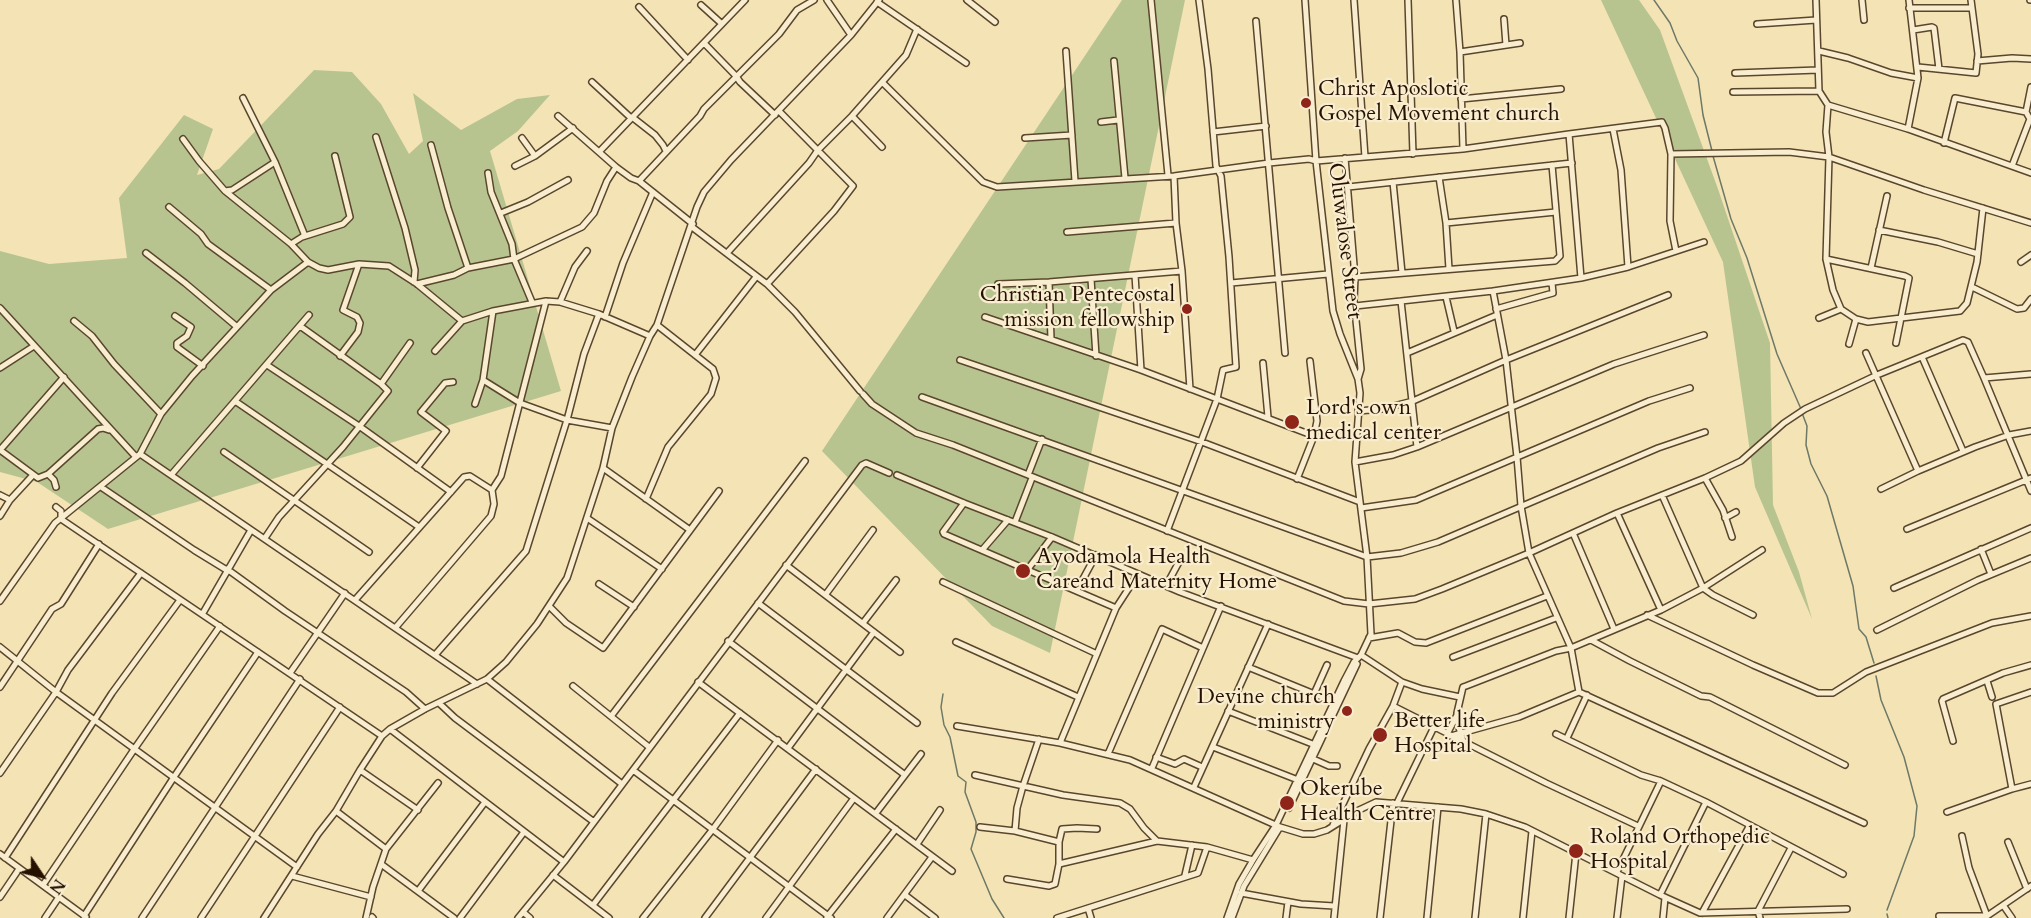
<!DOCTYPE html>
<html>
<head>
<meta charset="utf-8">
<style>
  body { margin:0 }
  #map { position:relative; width:2031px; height:918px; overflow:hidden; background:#f4e3b5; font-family:Cardo,serif }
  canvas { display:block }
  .north { position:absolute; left:12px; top:846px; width:60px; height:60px; -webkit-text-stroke:4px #f8edcf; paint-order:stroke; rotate:125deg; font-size:16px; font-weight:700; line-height:24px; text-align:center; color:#261100 }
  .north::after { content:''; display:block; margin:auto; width:21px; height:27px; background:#261100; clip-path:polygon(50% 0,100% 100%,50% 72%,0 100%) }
</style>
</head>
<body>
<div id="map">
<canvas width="2031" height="918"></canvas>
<div class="north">N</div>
</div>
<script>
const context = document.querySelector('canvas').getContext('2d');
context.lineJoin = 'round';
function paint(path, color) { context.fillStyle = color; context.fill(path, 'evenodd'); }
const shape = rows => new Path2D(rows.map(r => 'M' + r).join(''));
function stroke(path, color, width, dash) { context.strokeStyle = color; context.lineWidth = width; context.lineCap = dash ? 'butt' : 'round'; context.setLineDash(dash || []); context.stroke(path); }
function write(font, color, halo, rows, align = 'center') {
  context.font = font + ' Cardo,serif'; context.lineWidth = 4.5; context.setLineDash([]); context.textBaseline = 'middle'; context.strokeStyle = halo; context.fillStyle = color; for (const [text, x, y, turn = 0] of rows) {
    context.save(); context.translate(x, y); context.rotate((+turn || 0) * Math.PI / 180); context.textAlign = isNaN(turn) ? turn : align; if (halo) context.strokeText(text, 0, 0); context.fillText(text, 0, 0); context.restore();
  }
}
paint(shape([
  [1122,0,1185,0,1050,653,992,626,822,451],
  [1601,0,1639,0,1660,30,1718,189,1770,343,1773,505,1799,572,1812,619,1755,487,1723,262],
  [314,70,352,72,381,104,409,154,423,141,413,93,461,130,517,99,550,95,518,131,490,151,561,391,108,529,37,482,0,472,0,251,49,264,127,258,119,198,184,115,213,129,197,175,219,169]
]), '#b8c490');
stroke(shape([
  [1654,0,1670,23,1677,41,1698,78,1703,115,1712,151],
  [1713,156,1731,219,1747,258,1777,354,1801,409],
  [1802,413,1807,426,1806,445,1811,464,1827,496,1853,586,1859,629,1866,637,1874,663],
  [1876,676,1881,700,1904,757,1917,806,1914,836,1887,910],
  [943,694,941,707,944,725,950,737,958,776,966,782,965,792,976,822,976,832,971,849,992,899,1004,918],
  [1887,914,1888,918]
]), '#6d7966', 1.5);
const minor = shape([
  [827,0,851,35],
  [967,0,995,22],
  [1151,0,1168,175],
  [1354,0,1365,157],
  [1408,0,1413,154],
  [1456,0,1460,52,1463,149],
  [1816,0,1819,91,1828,105,1826,132,1829,157,1826,259,1833,290,1841,309,1856,319,1868,322,1960,311,1967,303,1977,262,1983,208],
  [1862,0,1864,20],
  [2030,0,2031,0],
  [877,2,966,63],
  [701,5,722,24],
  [639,7,688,60],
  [1909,8,1971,8],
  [1504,19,1506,45],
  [1256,21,1285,353],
  [1757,24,1816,20],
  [1913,30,1932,27,1934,28,1939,69],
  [704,43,736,76,740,82,775,115],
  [1066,51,1075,181],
  [1819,51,1848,58,1891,73,1918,78],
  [1460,52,1520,43],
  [1114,61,1125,178],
  [1977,61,2012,58,2031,59],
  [1918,67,1976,73,1978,54,1971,0],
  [1735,73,1818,70],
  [592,82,631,118],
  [882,82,983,182,997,187,1174,176,1269,163,1309,159,1316,161,1463,149,1569,134,1581,278,1493,291,1355,306],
  [1733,92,1819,91],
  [243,98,275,162,305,236],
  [1461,99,1561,89],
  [1828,105,1908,129,2031,173],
  [558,116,616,167,631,178,639,181,693,224],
  [852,116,882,147],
  [632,117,655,135,663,145,666,151],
  [1101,122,1118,120],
  [1613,129,1621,170,1628,267],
  [1908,129,1918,78,1909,0],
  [1213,132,1266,126],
  [1569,134,1662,122,1665,128,1671,154,1789,152,1829,157,1924,190,2031,223],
  [376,137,405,228,415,270,414,282],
  [522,138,535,156],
  [1025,138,1072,135],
  [183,139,199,161,225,191,232,190,275,162],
  [1944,143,1955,98,2026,112],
  [431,145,448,208,468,268],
  [599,152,745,0],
  [1671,154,1670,221,1676,251],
  [1345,158,1355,277,1354,301,1361,369,1358,379],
  [515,166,535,156,573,128],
  [2012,166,2030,119,2026,112,2031,87],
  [488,173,491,192,512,244,514,259,532,302],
  [1174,176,1176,223,1182,271,1190,389],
  [1439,177,1446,223,1449,269],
  [639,181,700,116,704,109,779,34,797,10,814,0],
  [1393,182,1402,273],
  [1348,187,1572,163],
  [225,191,291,244,308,262,319,268,328,270,359,264,389,266,417,284,462,321],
  [169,207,201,234,208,244,271,290],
  [501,213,528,202,568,180],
  [1446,223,1556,212],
  [692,227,767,284,795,312,860,391],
  [1879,230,1938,242,1978,254],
  [1067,232,1176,223],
  [291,244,302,237,343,224,350,217,335,156],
  [146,253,185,283,236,326],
  [727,253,809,163,818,150,852,116,906,55,917,29],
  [1826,259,1905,276,1909,278,1896,343],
  [2021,262,2031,255],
  [1871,268,1887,196],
  [1135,275,1141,370],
  [1355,277,1555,261,1560,256,1552,165],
  [1581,278,1628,267,1704,242],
  [1091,279,1096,356],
  [1049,282,1051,339],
  [1231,283,1328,274],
  [417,284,454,275,468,268,514,259,582,227,594,213,607,181,616,167],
  [767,284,834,211,853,186,779,111],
  [998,284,1049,282,1182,271],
  [1972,287,2017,309,2024,308,2031,299],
  [1493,291,1506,360,1517,457,1521,506,1529,553,1571,648,1579,692],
  [1446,297,1454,331],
  [1401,301,1417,447],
  [560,302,575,267,587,251],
  [0,308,136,457],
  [1496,309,1553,293,1552,283],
  [175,316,191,327,187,336,177,343,177,347,203,366],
  [605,317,623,263,653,192],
  [985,317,1141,370,1314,436],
  [1819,318,1841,309],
  [74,321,92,336,114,364,161,414],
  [1849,344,1856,319],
  [435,351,462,321,493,311,546,301,560,302,599,314,650,336],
  [1407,353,1497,315],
  [1866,353,1918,471],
  [695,355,756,277],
  [340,356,358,332,360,323,357,317,343,310,359,264],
  [1922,357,1963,451],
  [960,360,1202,442,1360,502],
  [1263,363,1268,417],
  [267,365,359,426,451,492],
  [0,368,34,346],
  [1984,378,2031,374],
  [483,380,520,403,567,420,612,428],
  [381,384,410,343],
  [863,394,872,404,916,433,953,445,1344,601,1369,604,1415,599,1442,589,1529,553,1617,513,1705,478,1741,461,1784,423,1805,409,1877,375,1963,340,1968,342,1984,378,2031,491],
  [922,397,1367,557,1401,553,1438,542,1658,448,1705,432],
  [235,401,419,527],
  [475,404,483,380,493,311],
  [1358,411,1382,409,1413,401,1506,360,1668,295],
  [0,450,38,478,48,474,98,429,103,428,109,430],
  [0,450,64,377],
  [224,452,369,552],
  [140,454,477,684],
  [1355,462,1393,455,1417,447,1614,364,1704,335],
  [417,468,446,431,421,412,445,383,453,382],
  [603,468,690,530],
  [48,474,54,480,56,487],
  [171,475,309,315],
  [897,475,964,503,1052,537,1180,592,1358,658],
  [1028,475,1042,439],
  [1705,478,1723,510,1732,537],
  [1297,479,1314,436,1317,421,1310,361],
  [101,487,194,550,225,569,227,569,285,611,406,692,425,709],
  [1881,489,1918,471,1975,447,2009,435,2031,431],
  [0,495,10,500],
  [1662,495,1703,588,1713,595,1753,615],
  [646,499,668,447,711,394,716,378,713,369,657,325],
  [964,503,943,532,944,534,1116,608],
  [56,507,61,511,61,519],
  [1361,508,1416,500,1649,401,1690,388],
  [1617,513,1661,610],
  [0,516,10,500,33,475],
  [587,518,662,569],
  [1725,518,1736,512],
  [61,519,382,736],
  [1015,522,1032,478],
  [1907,529,2031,478],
  [1167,531,1217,399,1223,370,1236,367,1229,257,1221,176,1216,166,1208,69,1199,0],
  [1573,533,1614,629],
  [265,538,279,517,343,447,388,391,381,384,300,326],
  [983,549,1008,520],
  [1981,549,1991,574],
  [786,565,900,652],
  [1028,569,1052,537],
  [943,582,1097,654],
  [599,584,634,607],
  [1166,586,1180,560],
  [1894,588,2031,528],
  [1077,590,1096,555],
  [826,594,873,530],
  [355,600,464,477,470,476,492,490],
  [0,601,55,523,140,454,161,414,192,376,271,290,308,262],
  [758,603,917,723],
  [549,606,566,623,603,648,719,491],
  [203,613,251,530],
  [1647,615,1753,665,1818,693,1833,693,1866,672,1992,623,2031,616],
  [863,623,896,580],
  [396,627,491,516,494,504,492,490,501,476,546,301],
  [1877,630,1978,580,2031,558],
  [1369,638,1398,633,1415,642,1426,643,1547,596],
  [1591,640,1630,661,1701,696,1710,697,1845,765],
  [728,641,905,775],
  [956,642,1078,697],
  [0,647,56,692,297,867],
  [435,655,526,551,567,420,584,354,599,314],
  [1361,655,1402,682,1422,689,1460,697],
  [1453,657,1556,618],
  [1248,667,1334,702],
  [290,673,345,593],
  [487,679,622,784],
  [1987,681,1992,697],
  [698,682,952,871],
  [573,686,649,747],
  [0,687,52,609,61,604,99,544],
  [1314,694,1327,665],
  [439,703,455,718,594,822],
  [1393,706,1546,783,1638,826],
  [1228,711,1315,745],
  [612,715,805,461],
  [957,726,1060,743,1130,760,1280,827,1303,834,1314,834,1327,830,1359,810,1376,802,1461,809,1486,814,1525,827,1660,895,1700,913,1847,909],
  [390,729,564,862],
  [1447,734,1457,715],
  [1556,734,1641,775,1661,781,1706,802,1843,874],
  [1451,736,1519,717,1579,692,1864,823],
  [1567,738,1587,695],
  [1463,741,1458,724,1457,713,1463,687,1466,686,1556,651,1571,648,1661,610,1703,588,1762,550],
  [1953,741,1942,701,1943,699,2003,673,2031,665],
  [1060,743,1116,608,1138,574],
  [1213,747,1298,780],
  [788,748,874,632],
  [1108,754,1162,629,1203,648],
  [1156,757,1175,764,1184,759,1202,767],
  [1311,758,1329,766,1337,766],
  [1152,768,1221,606],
  [360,770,418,810],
  [633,770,831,918],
  [0,773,56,692,68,670,141,573],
  [975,775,1063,795,1120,803,1130,809,1144,828,1157,841],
  [1194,787,1268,624],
  [2012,789,1996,704,2031,692],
  [1397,803,1434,727],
  [1289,808,1357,664],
  [336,811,386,849],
  [1947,812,2012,789,2031,784],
  [876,813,921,754],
  [1333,825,1369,749,1393,706,1402,682],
  [980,827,1015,831,1059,842],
  [1015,831,1017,808,1023,786,1039,739],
  [1962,836,1969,868,1987,916],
  [2008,842,2027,889],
  [917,844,940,810],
  [0,854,86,917],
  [5,858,112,693,180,600],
  [381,864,454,918],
  [1059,864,1157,841,1207,847,1253,860],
  [1617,872,1661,781],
  [553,875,609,918],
  [1185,875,1192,845],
  [292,876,371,897],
  [1007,879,1049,886,1055,884,1059,864,1059,842,1062,829,1077,828,1097,829],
  [43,885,135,748,220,626],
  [418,891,485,802],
  [1241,893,1301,904,1334,906],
  [905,895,935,918],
  [1660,895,1706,802],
  [0,897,19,869],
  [593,905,740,713],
  [2003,905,2012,918],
  [1088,908,1091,918],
  [523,912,530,918],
  [1702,913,1750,825],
  [84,916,174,777,258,652],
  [1939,916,1987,916,2031,886],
  [372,917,373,918],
  [827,917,896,829],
  [45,918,59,897],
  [142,918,300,679],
  [201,918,340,707],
  [264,918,318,834,336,811,360,770,382,736,390,729,425,709,487,679,506,662,537,624,567,578,571,566,603,468,612,428,632,377,650,336,657,325,697,207,704,192,731,160,851,35,879,0],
  [366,918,373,887,386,849,438,783],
  [460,918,524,832],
  [518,918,564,862,862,465,866,463,889,473],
  [643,918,713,829,778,740],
  [705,918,816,769],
  [766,918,854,798],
  [887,918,932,857],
  [1057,918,1198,873,1207,847],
  [1227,918,1239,884,1253,860,1276,825,1344,681,1354,662,1361,655,1371,634,1367,557,1355,462,1360,393,1358,379,1340,334,1333,311,1316,161,1305,0],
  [1232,918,1244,886,1280,827],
  [1286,918,1288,902],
  [1334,918,1344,820],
  [1380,918,1393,803],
  [1427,918,1438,807],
  [1475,918,1486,814],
  [1523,918,1532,831],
  [1569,918,1576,853],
  [1617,918,1622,876],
  [1663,918,1665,898],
  [1760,918,1758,911,1791,848]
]);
stroke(minor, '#5a462d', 8);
stroke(minor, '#f8edcf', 5);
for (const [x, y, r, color] of [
  [1306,103,6,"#8f2418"],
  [1187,309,6,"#8f2418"],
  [1292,422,8,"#8f2418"],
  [1023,571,8,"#8f2418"],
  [1347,711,6,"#8f2418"],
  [1380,735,8,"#8f2418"],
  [1287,803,8,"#8f2418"],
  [1576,851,8,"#8f2418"]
]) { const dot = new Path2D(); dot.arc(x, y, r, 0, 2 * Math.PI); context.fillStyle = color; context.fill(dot); stroke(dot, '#f8edcf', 2); }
write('22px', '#261100', '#f8edcf', [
  ["Christ Aposlotic",1318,90],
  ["Gospel Movement church",1318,115],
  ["Christian Pentecostal",1175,296,"right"],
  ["mission fellowship",1175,321,"right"],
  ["Lord's own",1306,409],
  ["medical center",1306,434],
  ["Ayodamola Health",1036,558],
  ["Careand Maternity Home",1036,583],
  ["Devine church",1335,698,"right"],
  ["ministry",1335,723,"right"],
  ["Better life",1394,722],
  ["Hospital",1394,747],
  ["Okerube",1300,790],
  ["Health Centre",1300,815],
  ["Roland Orthopedic",1590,838],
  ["Hospital",1590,863]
], 'left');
write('22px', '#261100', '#f8edcf', [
  ["Oluwalose Street",1344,241,83]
]);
</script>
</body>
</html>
